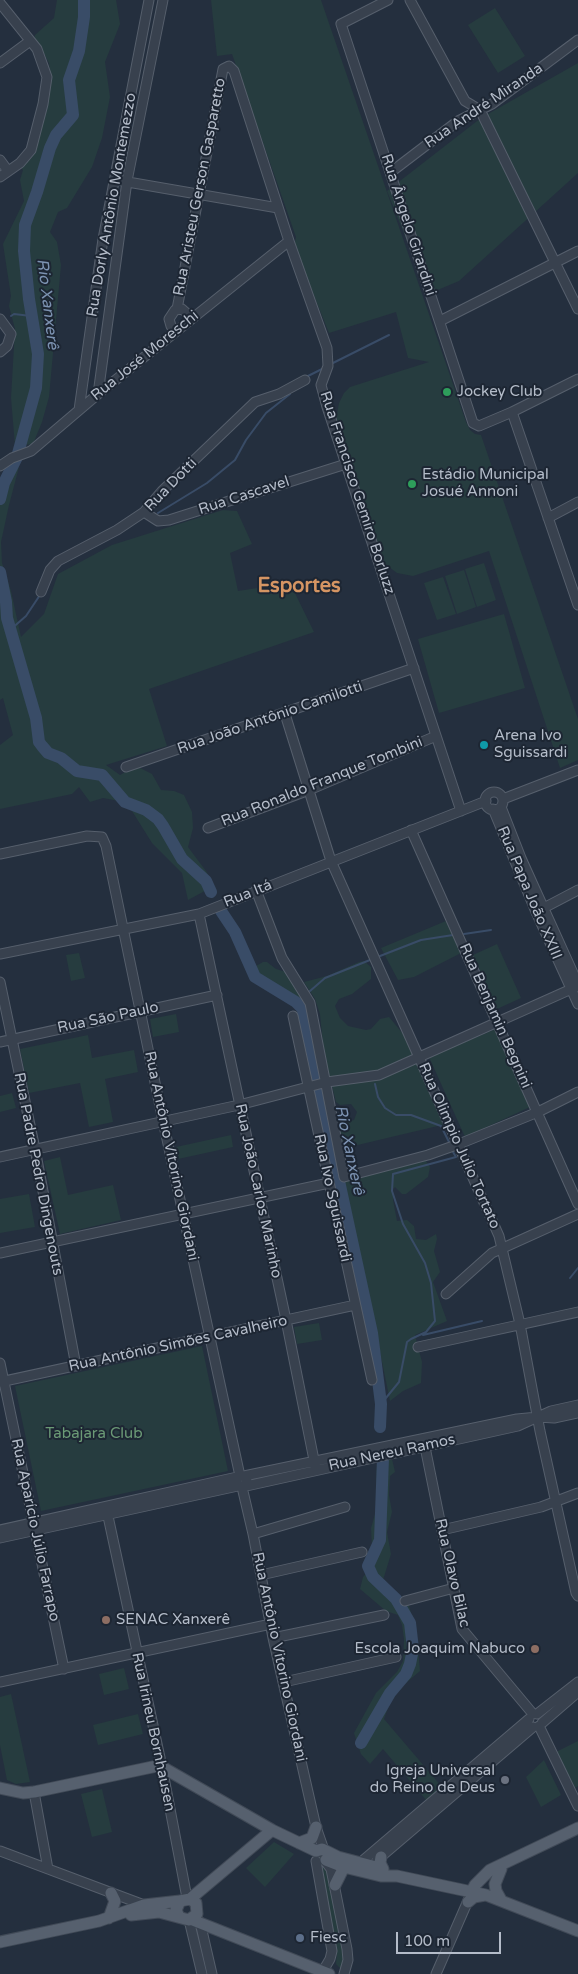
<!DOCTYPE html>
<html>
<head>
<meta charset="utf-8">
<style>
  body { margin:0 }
  #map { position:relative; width:578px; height:1974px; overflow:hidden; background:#242f3e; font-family:"Varela Round",sans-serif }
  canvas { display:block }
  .scale { position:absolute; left:396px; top:1932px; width:105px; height:22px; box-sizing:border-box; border:2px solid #b4bcc9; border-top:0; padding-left:6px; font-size:15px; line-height:18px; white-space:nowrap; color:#b4bcc9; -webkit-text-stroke:4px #1d2633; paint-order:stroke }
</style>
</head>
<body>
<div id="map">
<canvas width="578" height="1974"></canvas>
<div class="scale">100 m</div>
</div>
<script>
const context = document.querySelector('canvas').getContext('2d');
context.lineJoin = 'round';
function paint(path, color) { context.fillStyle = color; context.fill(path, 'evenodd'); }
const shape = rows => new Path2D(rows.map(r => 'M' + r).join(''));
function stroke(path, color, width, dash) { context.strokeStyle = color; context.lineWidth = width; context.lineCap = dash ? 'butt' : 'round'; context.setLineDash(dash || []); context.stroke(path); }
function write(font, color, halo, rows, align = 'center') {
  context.font = font + ' "Varela Round",sans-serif'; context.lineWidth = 4; context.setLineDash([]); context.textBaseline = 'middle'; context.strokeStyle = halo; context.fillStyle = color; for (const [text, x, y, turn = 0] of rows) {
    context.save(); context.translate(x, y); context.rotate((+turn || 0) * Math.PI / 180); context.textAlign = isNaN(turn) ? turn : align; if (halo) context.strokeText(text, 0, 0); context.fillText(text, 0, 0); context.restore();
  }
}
paint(shape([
  [57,0,116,0,120,24,105,62,110,97,102,138,92,167,67,208,58,212,50,232,57,242,61,265,49,397,42,422,33,444,15,446,11,398,15,329,9,306,11,296,3,244,24,201,20,180,23,170,21,168,32,157,36,145,51,79,49,63,41,48,34,39,35,35,54,18],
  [211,0,321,0,466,422,470,430,475,434,481,435,578,719,578,760,560,768,489,551,413,576,397,573,381,561,338,430,336,419,339,403,344,393,350,387,429,362,408,358,396,312,329,333,294,246,296,237,232,54,217,56],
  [495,8,525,56,498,73,468,25],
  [578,63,578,173,459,281,428,294,387,191,481,118],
  [19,467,9,505,1,542,2,563,11,591,21,637,44,614,58,574,112,545,223,510,237,511,252,544,230,553,238,591,290,583,314,632,149,689,167,746,106,765,120,775,136,766,152,774,161,790,174,791,184,795,192,812,193,828,188,847,206,871,214,886,188,900,182,873,152,843,132,811,119,801,103,798,90,802,79,787,72,794,0,809,0,745,13,735,3,698,0,700,0,479],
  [484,563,496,600,477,607,465,569],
  [464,570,476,607,457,614,445,576],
  [443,577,456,614,437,620,424,583],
  [504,614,525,688,439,713,418,639],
  [446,921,461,953,414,977,398,980,381,948],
  [497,944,521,998,497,1009,473,955],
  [79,953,85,978,71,981,66,955],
  [364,961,371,967,371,979,352,994,339,999,335,1006,340,1018,348,1026,366,1030,371,1029,380,1019,389,1017,404,1035,415,1054,446,1124,345,1148,340,1145,336,1125,354,1120,357,1112,351,1104,340,1105,336,1102,324,1054,320,1014,315,999,304,982,327,976,359,962],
  [263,962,267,962,276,969,286,972,307,1003,263,980,257,973,256,966],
  [176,1014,179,1032,153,1037,150,1019],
  [496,1029,530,1107,465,1137,429,1057],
  [88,1035,92,1058,134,1050,138,1072,105,1079,113,1122,89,1127,80,1083,29,1093,20,1049],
  [12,1093,16,1108,0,1112,0,1096],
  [231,1135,233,1147,178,1159,176,1147],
  [60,1157,68,1195,113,1185,121,1220,60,1234,44,1161],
  [423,1160,426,1161,430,1167,428,1177,406,1194,402,1194,395,1187,393,1189,393,1200,397,1221,407,1220,414,1226,416,1239,426,1240,436,1234,437,1239,434,1251,440,1272,433,1282,447,1321,415,1335,422,1362,421,1383,403,1391,390,1401,369,1298,342,1182,366,1174],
  [29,1194,35,1227,0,1233,0,1199],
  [319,1323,322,1340,297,1344,294,1327],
  [202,1346,228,1471,41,1511,15,1386],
  [392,1459,395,1472,390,1476,389,1495,392,1512,387,1532,391,1554,383,1580,409,1605,417,1638,420,1671,393,1694,384,1719,442,1787,426,1800,383,1749,370,1764,361,1754,354,1733,376,1693,397,1672,403,1661,404,1639,402,1625,398,1615,386,1611,360,1589,363,1577,373,1566,371,1528,379,1500,376,1483,377,1462],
  [124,1668,129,1689,104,1695,99,1674],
  [11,1694,30,1782,16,1784,7,1780,0,1745,0,1697],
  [138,1714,143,1734,98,1745,93,1725],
  [578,1741,578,1786,575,1788,556,1752],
  [544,1760,561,1795,541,1807,526,1777],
  [102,1789,112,1832,92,1837,81,1794],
  [274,1842,294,1854,265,1887,246,1868],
  [322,1866,329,1869,347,1939,343,1967,340,1968,336,1964,337,1951,320,1868]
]), '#263c3f');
stroke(shape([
  [11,316,14,314,31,316],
  [333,363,389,335],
  [306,377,322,369],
  [158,513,207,483,235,460,246,440,266,413,290,394],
  [10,630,26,616,40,595],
  [464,934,491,930],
  [380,956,421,940,453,935],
  [310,991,325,978,370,960],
  [296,1002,301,999],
  [375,1084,378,1097,385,1108,396,1115,411,1115,441,1126,449,1142],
  [570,1278,578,1268],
  [423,1335,482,1321],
  [381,1404,399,1382,407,1342,411,1339,426,1332,435,1321,431,1283,425,1263,403,1224,392,1191,393,1174,456,1157,453,1152]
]), '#394c67', 2);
stroke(shape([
  [0,499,4,483,17,457,36,388,38,354,29,299,24,251,25,225,37,192,50,148,56,135,73,115,69,80,79,51,84,17,84,0],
  [0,572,6,602,7,618,36,718,39,742,42,746,48,753,61,758,77,771,102,775,125,802,146,810,158,819,163,826,182,859,206,881,211,892],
  [221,911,235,932,255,977,296,1002,303,1009,304,1029,308,1038,372,1333,381,1404,380,1427],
  [361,1743,390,1693,406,1674,410,1664,413,1649,410,1623,396,1599,373,1577,368,1566,380,1540,383,1458]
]), '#394c67', 12);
const minor = shape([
  [388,0,341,24,473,423,479,426,512,412,578,379],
  [410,0,465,101,480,110,578,309],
  [0,3,37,49,47,77,43,104,31,150,20,163,0,177],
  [0,63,30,41],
  [0,160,8,171],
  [391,172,458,121,492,104,578,40],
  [122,181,278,208],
  [177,309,223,69,229,66,234,71,289,241,327,348,328,366,321,385,327,407,461,811],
  [0,319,11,334,7,346,0,352],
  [440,321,578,251],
  [175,331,171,326,169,319,175,310,182,309,192,318],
  [98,394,127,181,163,0],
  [79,410,103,239,149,0],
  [512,412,578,605],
  [0,466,12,458,31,451,98,394,289,241],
  [144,512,158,521,169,520,346,464],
  [548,518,578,502],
  [41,592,50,570,58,561,117,530,144,512,162,491,255,402,279,394,305,380],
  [285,714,331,861,499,1236,520,1324,540,1431,576,1593,578,1596],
  [126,767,414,668],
  '485 801a9 9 0 1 1 18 0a9 9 0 1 1-18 0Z',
  [503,799,578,770],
  [501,807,521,858,578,984],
  [493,809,536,912,578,1004],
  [208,828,309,790,436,736],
  [411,830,578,1204],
  [0,854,87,836,102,837,106,846,163,1121,240,1476],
  [256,890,282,958,310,1003,344,1177,428,1155,459,1144,538,1112,578,1092],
  [538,911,578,890],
  [199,914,286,1320,316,1470],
  [0,954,199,914,486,801],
  [0,982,35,1149,76,1366],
  [293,1016,372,1380],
  [0,1042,217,995],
  [0,1157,239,1105,327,1082,379,1075,578,986],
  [0,1253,329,1183],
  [446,1294,492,1253,578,1214],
  [418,1347,578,1312],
  [0,1363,64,1669],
  [0,1382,355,1305],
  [424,1442,462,1629,533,1714],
  [244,1476,517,1419,538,1417,554,1418,578,1413],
  [245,1485,247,1481,246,1477,240,1476,236,1478,236,1483,242,1487,518,1426,551,1411,578,1405],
  [242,1487,253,1534,273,1638,316,1827,324,1850],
  [106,1507,162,1767,187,1898],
  [0,1530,237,1477],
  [442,1530,541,1507,578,1493],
  [253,1534,345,1507],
  [0,1538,238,1486],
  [261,1575,362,1552],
  [405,1601,454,1588],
  [273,1638,384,1615],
  [0,1682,271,1624],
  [284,1682,396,1657],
  [537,1714,578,1682],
  [542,1723,578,1692],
  [539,1726,578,1806],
  [34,1792,48,1869],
  [0,1851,144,1905],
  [377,1860,533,1727],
  [316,1861,332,1951,330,1959,323,1971],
  [325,1861,331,1869,347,1949,348,1960,344,1974],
  [360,1863,529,1719],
  [189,1920,202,1974],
  [200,1922,212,1974],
  [436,1974,470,1896]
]);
const major = shape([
  [0,1788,23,1793,34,1792,157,1766,162,1767,272,1830,316,1851],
  [299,1843,312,1838,316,1827],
  [316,1851,322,1849,338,1857,380,1868],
  [381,1857,380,1863,383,1869],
  [326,1860,344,1867,381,1876,397,1876,486,1895,578,1931],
  [501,1869,495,1884,496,1891,501,1900],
  [335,1885,344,1867],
  [472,1891,475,1885,490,1870,578,1828],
  [190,1899,272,1830],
  [468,1902,474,1897,485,1895],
  [131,1915,159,1912,189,1920,197,1914,196,1903,190,1899,180,1901,176,1910,179,1917],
  [109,1918,115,1901,111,1893],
  [190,1919,329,1974],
  [0,1942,99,1921,144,1905,180,1901]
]);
stroke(minor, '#565f6c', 11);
stroke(major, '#414a57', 13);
stroke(minor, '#38414e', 9);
stroke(major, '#56606e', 11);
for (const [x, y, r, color] of [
  [447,392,5,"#2e9e5b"],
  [412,484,5,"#2e9e5b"],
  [484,745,5,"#0f9aa8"],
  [106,1620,5,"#8d6e63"],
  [535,1649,5,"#8d6e63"],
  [505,1780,5,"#6b7280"],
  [300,1938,5,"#5c6f8a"]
]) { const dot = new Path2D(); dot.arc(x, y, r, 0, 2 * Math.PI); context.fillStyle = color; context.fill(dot); stroke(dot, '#1d2633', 2); }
write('15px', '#b4bcc9', '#1d2633', [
  ["Rua André Miranda",484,106,-34],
  ["Rua Aristeu Gerson Gasparetto",200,187,-79],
  ["Rua Dorly Antônio Montemezzo",112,205,-80],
  ["Rua Ângelo Girardini",408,225,72],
  ["Rua José Moreschi",145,356,-39],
  ["Rua Dotti",171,485,-46],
  ["Rua Francisco Gemiro Borluzz",357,493,72],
  ["Rua Cascavel",244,496,-18],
  ["Rua João Antônio Camilotti",270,718,-19],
  ["Rua Ronaldo Franque Tombini",322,782,-22],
  ["Rua Papa João XXIII",529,893,67],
  ["Rua Itá",248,894,-22],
  ["Rua Benjamin Begnini",495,1016,66],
  ["Rua São Paulo",108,1018,-12],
  ["Rua Olimpio Julio Tortato",459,1146,66],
  ["Rua Antônio Vitorino Giordani",171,1156,78],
  ["Rua Padre Pedro Dingenouts",38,1174,79],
  ["Rua João Carlos Marinho",258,1191,78],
  ["Rua Ivo Sguissardi",332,1198,78],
  ["Rua Antônio Simões Cavalheiro",178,1344,-12],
  ["Rua Nereu Ramos",392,1453,-12],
  ["Rua Aparício Júlio Farrapo",35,1530,78],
  ["Rua Olavo Bilac",452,1573,77],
  ["Rua Antônio Vitorino Giordani",279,1657,78],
  ["Rua Irineu Bornhausen",153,1732,78]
]);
write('15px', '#b4bcc9', '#1d2633', [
  ["Jockey Club",457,392],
  ["Estádio Municipal",422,475],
  ["Josué Annoni",422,492],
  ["Arena Ivo",494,736],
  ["Sguissardi",494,753],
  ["SENAC Xanxerê",116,1620],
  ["Escola Joaquim Nabuco",525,1649,"right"],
  ["Igreja Universal",495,1771,"right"],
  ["do Reino de Deus",495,1788,"right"],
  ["Fiesc",310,1938]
], 'left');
write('15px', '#6b9a76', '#1d2633', [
  ["Tabajara Club",94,1434]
]);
write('italic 16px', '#7c92b1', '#1d2633', [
  ["Rio Xanxerê",47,304,83],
  ["Rio Xanxerê",349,1150,78]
]);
write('bold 20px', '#d59563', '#1d2633', [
  ["Esportes",299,587]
]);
</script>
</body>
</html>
